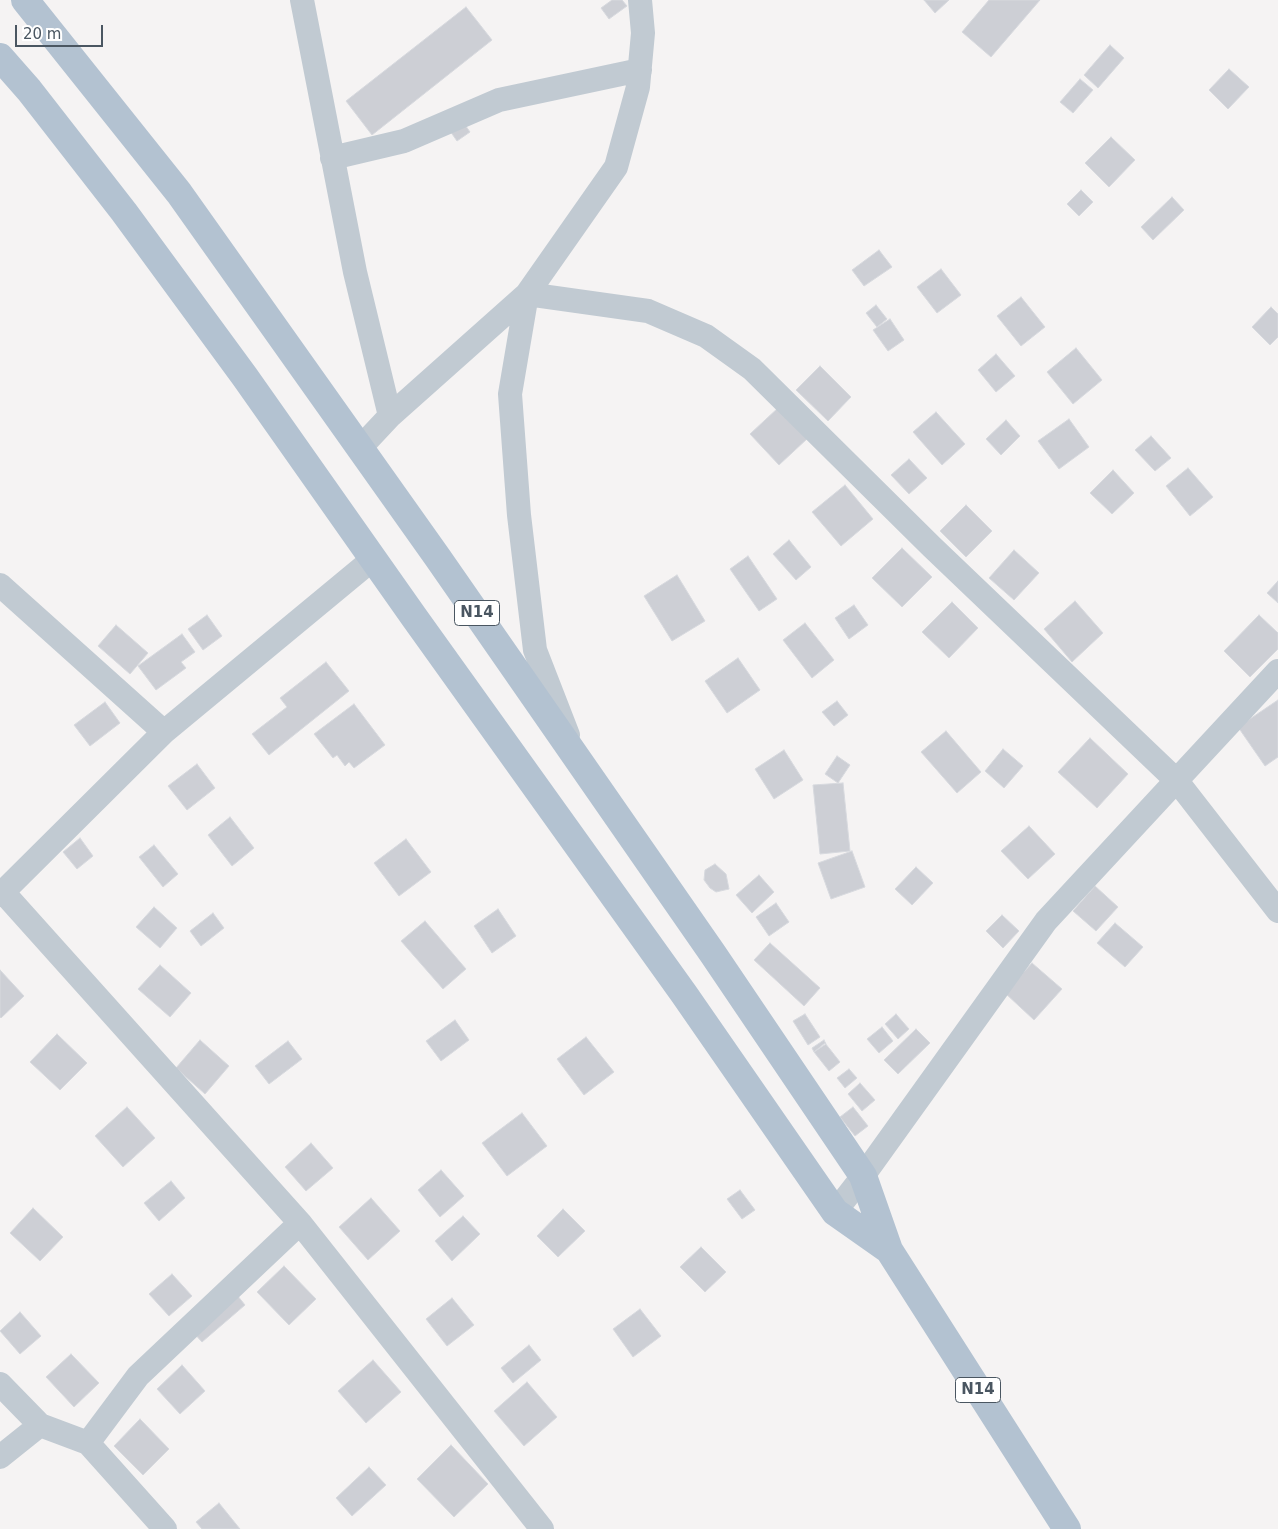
<!DOCTYPE html>
<html>
<head>
<meta charset="utf-8">
<style>
  body { margin:0 }
  #map { position:relative; width:1278px; height:1529px; overflow:hidden; background:#f5f3f3; font-family:"DejaVu Sans",sans-serif }
  canvas { display:block }
  .scale { position:absolute; left:15px; top:25px; width:88px; height:22px; box-sizing:border-box; border:2px solid #4a5661; border-top:0; padding-left:6px; font-size:15px; line-height:18px; white-space:nowrap; color:#4a5661; -webkit-text-stroke:4px #fff; paint-order:stroke }
</style>
</head>
<body>
<div id="map">
<canvas width="1278" height="1529"></canvas>
<div class="scale">20 m</div>
</div>
<script>
const context = document.querySelector('canvas').getContext('2d');
context.lineJoin = 'round';
function paint(path, color) { context.fillStyle = color; context.fill(path, 'evenodd'); }
const shape = rows => new Path2D(rows.map(r => 'M' + r).join(''));
function stroke(path, color, width, dash) { context.strokeStyle = color; context.lineWidth = width; context.lineCap = dash ? 'butt' : 'round'; context.setLineDash(dash || []); context.stroke(path); }
function write(font, color, halo, rows, align = 'center') {
  context.font = font + ' "DejaVu Sans",sans-serif'; context.lineWidth = 4; context.setLineDash([]); context.textBaseline = 'middle'; context.strokeStyle = halo; context.fillStyle = color; for (const [text, x, y, turn = 0] of rows) {
    context.save(); context.translate(x, y); context.rotate((+turn || 0) * Math.PI / 180); context.textAlign = isNaN(turn) ? turn : align; if (halo) context.strokeText(text, 0, 0); context.fillText(text, 0, 0); context.restore();
  }
}
const building = shape([
  [612,0,622,0,627,6,609,19,601,8,612,0],
  [924,0,949,0,935,13,924,0],
  [989,0,1040,0,991,57,962,32,989,0],
  [466,7,492,40,372,135,346,101,466,7],
  [1110,45,1124,58,1098,88,1084,75,1110,45],
  [1229,69,1249,87,1228,109,1209,90,1229,69],
  [1080,79,1093,90,1073,113,1060,102,1080,79],
  [463,122,470,132,457,141,450,131,463,122],
  [1111,137,1135,160,1109,187,1085,163,1111,137],
  [1081,190,1093,202,1079,216,1067,204,1081,190],
  [1172,197,1184,210,1153,240,1141,227,1172,197],
  [879,250,892,267,864,286,852,270,879,250],
  [941,269,961,295,937,313,917,287,941,269],
  [1021,297,1045,327,1021,346,997,316,1021,297],
  [876,305,887,319,877,327,866,313,876,305],
  [1271,307,1278,314,1278,337,1270,345,1252,327,1271,307],
  [890,319,904,340,888,351,873,330,890,319],
  [1076,348,1102,380,1073,404,1047,372,1076,348],
  [996,354,1015,376,996,392,978,370,996,354],
  [820,366,851,397,828,421,796,390,820,366],
  [779,407,808,438,779,465,750,434,779,407],
  [936,412,965,444,942,465,913,432,936,412],
  [1069,419,1089,447,1059,469,1038,441,1069,419],
  [1006,420,1020,436,1001,455,986,439,1006,420],
  [1151,436,1171,458,1155,471,1135,450,1151,436],
  [909,459,927,478,909,494,891,475,909,459],
  [1188,468,1213,497,1190,516,1166,486,1188,468],
  [1113,470,1134,493,1112,514,1090,493,1113,470],
  [845,485,873,519,841,546,812,512,845,485],
  [966,505,992,531,966,557,940,531,966,505],
  [789,540,811,567,796,580,773,554,789,540],
  [902,548,932,577,902,607,872,578,902,548],
  [1014,550,1039,573,1014,600,989,578,1014,550],
  [748,556,777,599,759,611,730,569,748,556],
  [677,575,705,621,672,641,644,596,677,575],
  [1278,581,1278,603,1267,593,1278,581],
  [1075,601,1103,633,1072,662,1044,629,1075,601],
  [952,602,978,628,949,658,922,632,952,602],
  [854,605,868,625,849,639,835,618,854,605],
  [207,615,222,636,203,650,188,629,207,615],
  [1259,615,1278,633,1278,649,1250,677,1224,651,1259,615],
  [805,623,834,660,812,678,783,640,805,623],
  [116,625,148,653,130,674,98,646,116,625],
  [182,634,195,652,181,662,186,668,156,690,138,666,182,634],
  [738,658,760,690,727,713,705,681,738,658],
  [326,662,349,691,269,755,252,734,287,707,280,698,326,662],
  [1278,700,1278,757,1265,766,1238,727,1278,700],
  [837,701,848,715,834,726,822,712,837,701],
  [105,702,120,723,90,746,74,725,105,702],
  [354,704,385,745,354,768,349,762,345,766,337,755,333,758,314,734,354,704],
  [946,731,981,772,957,793,921,752,946,731],
  [1090,738,1128,774,1097,808,1058,772,1090,738],
  [1003,749,1023,766,1004,788,985,771,1003,749],
  [784,750,803,780,774,799,755,769,784,750],
  [837,756,850,765,838,783,825,774,837,756],
  [197,764,215,788,187,810,168,786,197,764],
  [843,783,850,851,820,854,813,785,843,783],
  [230,817,254,848,232,866,208,835,230,817],
  [1029,826,1055,854,1028,879,1001,851,1029,826],
  [80,838,93,856,77,869,63,852,80,838],
  [406,839,431,872,399,896,374,863,406,839],
  [154,845,178,874,163,887,139,857,154,845],
  [852,851,865,887,831,899,818,863,852,851],
  [715,864,726,874,729,889,716,892,710,888,704,880,705,870,715,864],
  [916,867,933,883,912,905,895,889,916,867],
  [759,875,774,892,752,913,736,895,759,875],
  [1095,886,1118,907,1096,931,1073,911,1095,886],
  [776,903,789,922,769,936,756,917,776,903],
  [154,907,177,928,160,948,136,927,154,907],
  [498,909,516,936,492,953,474,926,498,909],
  [213,913,224,928,201,946,190,931,213,913],
  [1002,915,1019,931,1003,948,986,931,1002,915],
  [425,921,466,969,443,989,401,941,425,921],
  [1115,923,1143,947,1125,967,1097,943,1115,923],
  [770,943,820,988,804,1006,754,960,770,943],
  [1032,963,1062,989,1034,1020,1005,993,1032,963],
  [160,965,191,993,170,1017,138,989,160,965],
  [0,970,24,996,1,1018,0,1017,0,970],
  [805,1014,820,1037,808,1045,793,1021,805,1014],
  [896,1014,909,1029,898,1039,885,1024,896,1014],
  [455,1020,469,1040,441,1061,426,1041,455,1020],
  [882,1027,893,1041,879,1053,867,1039,882,1027],
  [916,1029,930,1043,898,1074,884,1060,916,1029],
  [57,1034,87,1063,60,1090,30,1062,57,1034],
  [586,1037,614,1072,584,1095,557,1059,586,1037],
  [200,1040,229,1066,205,1094,176,1068,200,1040],
  [824,1040,826,1044,814,1052,812,1048,824,1040],
  [288,1041,302,1059,269,1084,255,1066,288,1041],
  [825,1043,840,1062,829,1071,814,1052,825,1043],
  [849,1069,857,1078,845,1088,837,1078,849,1069],
  [860,1083,875,1100,862,1111,848,1094,860,1083],
  [127,1107,155,1138,123,1167,95,1136,127,1107],
  [853,1107,868,1126,855,1136,840,1117,853,1107],
  [522,1113,547,1146,507,1176,482,1143,522,1113],
  [311,1143,333,1168,306,1191,285,1167,311,1143],
  [441,1170,464,1196,440,1217,418,1190,441,1170],
  [171,1181,185,1198,159,1221,144,1203,171,1181],
  [740,1190,755,1210,742,1219,727,1199,740,1190],
  [371,1198,400,1231,368,1260,339,1227,371,1198],
  [33,1208,63,1237,40,1261,10,1233,33,1208],
  [563,1209,585,1231,558,1257,537,1236,563,1209],
  [463,1216,480,1234,452,1261,435,1241,463,1216],
  [701,1247,726,1272,705,1292,680,1267,701,1247],
  [284,1266,316,1299,289,1325,257,1292,284,1266],
  [172,1274,192,1296,169,1316,149,1294,172,1274],
  [237,1295,245,1305,202,1342,193,1332,237,1295],
  [452,1298,474,1325,447,1346,426,1319,452,1298],
  [640,1309,661,1336,633,1357,613,1329,640,1309],
  [20,1312,41,1336,20,1354,0,1331,20,1312],
  [529,1345,541,1360,513,1383,501,1368,529,1345],
  [71,1354,99,1383,74,1407,46,1377,71,1354],
  [373,1360,401,1392,366,1423,338,1391,373,1360],
  [182,1365,205,1391,180,1414,157,1389,182,1365],
  [527,1382,557,1417,524,1446,494,1411,527,1382],
  [140,1419,169,1449,143,1475,114,1446,140,1419],
  [451,1445,488,1484,454,1517,417,1479,451,1445],
  [369,1467,386,1485,352,1516,336,1498,369,1467],
  [219,1503,240,1529,202,1529,196,1522,219,1503]
]);
paint(building, '#cdcfd5');
stroke(building, '#d7d9de', 1);
stroke(shape([
  [302,0,355,272,390,416],
  [332,158,404,141,499,100,640,70],
  [360,448,390,416,527,294,616,167,638,87,643,33,640,0],
  [0,585,164,732],
  [568,735,535,650,519,515,510,394,527,294,648,311,706,336,752,369,932,547,1177,781,1278,911],
  [3,892,300,1223,542,1529],
  [0,895,164,732,373,559],
  [835,1212,863,1176,1046,921,1278,671],
  [0,1384,40,1425,88,1443,165,1529],
  [88,1443,138,1376,300,1223],
  [0,1457,40,1425]
]), '#c1cad2', 24);
stroke(shape([
  [25,0,179,193,438,558,713,954,863,1176,889,1250,1067,1529],
  [0,57,29,90,124,212,245,377,414,617,684,994,835,1212,889,1250]
]), '#b3c2d1', 28);
for (const [x, y, w] of [
  [477,613,45],
  [978,1390,45]
]) { const box = new Path2D(); box.roundRect(x - w / 2, y - 12.5, w, 25, 4); context.fillStyle = '#fff'; context.fill(box); stroke(box, '#4a5661', 1); }
write('bold 15px', '#4a5661', null, [
  ["N14",477,613],
  ["N14",978,1390]
]);
</script>
</body>
</html>
